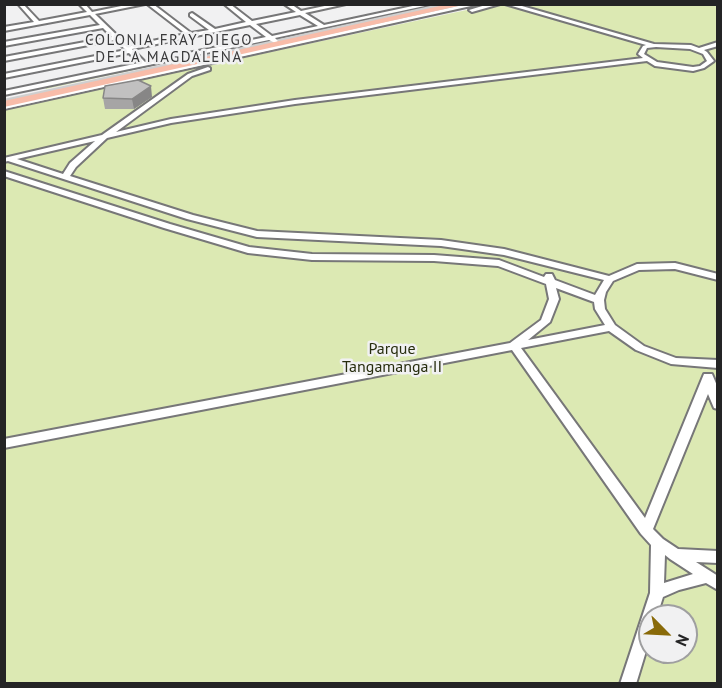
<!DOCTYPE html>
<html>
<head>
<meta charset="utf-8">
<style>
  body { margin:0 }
  #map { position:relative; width:722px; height:688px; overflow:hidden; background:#f1f1f2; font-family:"PT Sans",sans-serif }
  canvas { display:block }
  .frame { position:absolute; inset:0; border:6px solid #242425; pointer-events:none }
  .north { position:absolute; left:638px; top:604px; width:60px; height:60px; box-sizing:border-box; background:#f1f1f2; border:2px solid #9f9fa0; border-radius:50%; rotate:114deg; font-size:16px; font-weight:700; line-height:24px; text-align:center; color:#242425 }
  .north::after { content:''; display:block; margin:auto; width:21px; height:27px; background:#896a09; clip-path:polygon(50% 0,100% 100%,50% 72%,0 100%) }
</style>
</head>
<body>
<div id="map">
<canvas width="722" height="688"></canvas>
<div class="frame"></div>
<div class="north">N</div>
</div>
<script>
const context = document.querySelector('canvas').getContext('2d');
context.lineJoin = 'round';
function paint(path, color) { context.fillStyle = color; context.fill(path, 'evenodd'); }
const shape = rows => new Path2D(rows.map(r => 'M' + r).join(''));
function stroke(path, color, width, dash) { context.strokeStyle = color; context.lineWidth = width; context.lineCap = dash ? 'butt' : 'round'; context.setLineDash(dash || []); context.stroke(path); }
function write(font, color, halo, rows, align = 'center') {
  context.font = font + ' "PT Sans",sans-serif'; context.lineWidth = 5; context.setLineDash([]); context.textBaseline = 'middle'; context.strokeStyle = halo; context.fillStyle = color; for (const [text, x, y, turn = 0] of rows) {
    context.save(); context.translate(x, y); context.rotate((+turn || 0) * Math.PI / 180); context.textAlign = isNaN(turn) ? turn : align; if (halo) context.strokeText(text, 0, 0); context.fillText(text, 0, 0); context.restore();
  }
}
paint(shape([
  [490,5,717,5,717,683,5,683,4,109],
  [650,616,686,616,686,652,650,652],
  [224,48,226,50,46,89,44,86]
]), '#dce9b3');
const street = shape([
  [18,4,23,4,39,21,87,12,79,4,85,4,92,12,131,4,145,4,95,14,128,46,186,34,147,4,153,4,191,33,209,30,190,16,190,14,192,13,215,29,246,22,224,4,230,4,252,21,296,12,284,4,291,4,301,11,334,4,346,4,305,13,324,25,422,4,434,4,275,38,278,41,275,43,269,40,4,95,4,91,139,63,129,53,4,78,4,74,126,50,115,40,4,61,4,57,112,37,103,28,4,46,4,42,100,25,90,15,4,31,4,27,34,22,18,4],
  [300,15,318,26,272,36,256,24,300,15],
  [250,25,266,37,145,62,132,49,250,25],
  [468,4,480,4,4,109,4,105,468,4],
  [489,4,500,4,472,12,469,10,489,4],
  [505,4,515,4,654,44,691,45,699,48,718,42,718,46,704,50,707,52,714,61,704,68,693,71,655,66,647,61,295,104,171,123,107,138,76,167,70,176,193,215,257,231,441,240,504,249,609,276,637,264,675,263,718,274,718,280,675,269,639,270,613,281,606,292,604,300,605,309,615,325,644,346,676,358,718,360,718,368,671,364,636,350,609,331,521,348,645,518,704,374,712,374,718,388,718,409,714,408,708,394,653,529,663,539,678,549,718,551,718,563,696,562,718,576,718,590,706,583,679,590,663,597,657,616,650,616,650,638,636,684,620,684,650,593,651,545,641,534,512,350,4,448,4,439,510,343,541,320,549,299,546,284,498,266,434,261,312,260,248,253,164,228,4,176,4,171,170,224,249,247,312,254,434,255,499,260,544,277,546,274,552,274,555,280,595,295,604,280,504,255,441,246,257,237,187,219,8,161,4,162,4,158,102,135,188,74,208,67,210,68,210,70,192,76,116,132,171,119,295,100,643,58,638,54,643,46,646,45,505,4],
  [656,47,690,49,703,54,707,61,700,66,693,67,657,62,644,54,647,48,656,47],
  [95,141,70,163,63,174,17,159,95,141],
  [556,288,594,302,595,309,605,325,528,340,550,322,559,299,556,288],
  [665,555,670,559,693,574,664,583,665,555]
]);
const primary = shape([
  [449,4,467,4,4,107,4,101,449,4]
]);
stroke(street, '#777778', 4);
stroke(primary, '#cfcfcf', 4);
paint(street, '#fff');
paint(primary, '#f8bca9');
paint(shape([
  [152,97,134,109,105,109,103,98]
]), '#a6a5a5');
paint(shape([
  [151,86,152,97,134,109,132,99]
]), '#878686');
const building = shape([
  [138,80,151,86,132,99,103,98,105,86,138,80]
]);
paint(building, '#c1c0c0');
stroke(building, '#878686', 1.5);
context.letterSpacing = '1.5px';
write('15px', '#39393a', '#f1f1f2', [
  ["COLONIA FRAY DIEGO",169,41],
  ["DE LA MAGDALENA",169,58]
]);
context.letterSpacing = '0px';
write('16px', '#272d0e', '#f1f1f2', [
  ["Parque",392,349],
  ["Tangamanga II",392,367]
]);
</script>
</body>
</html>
